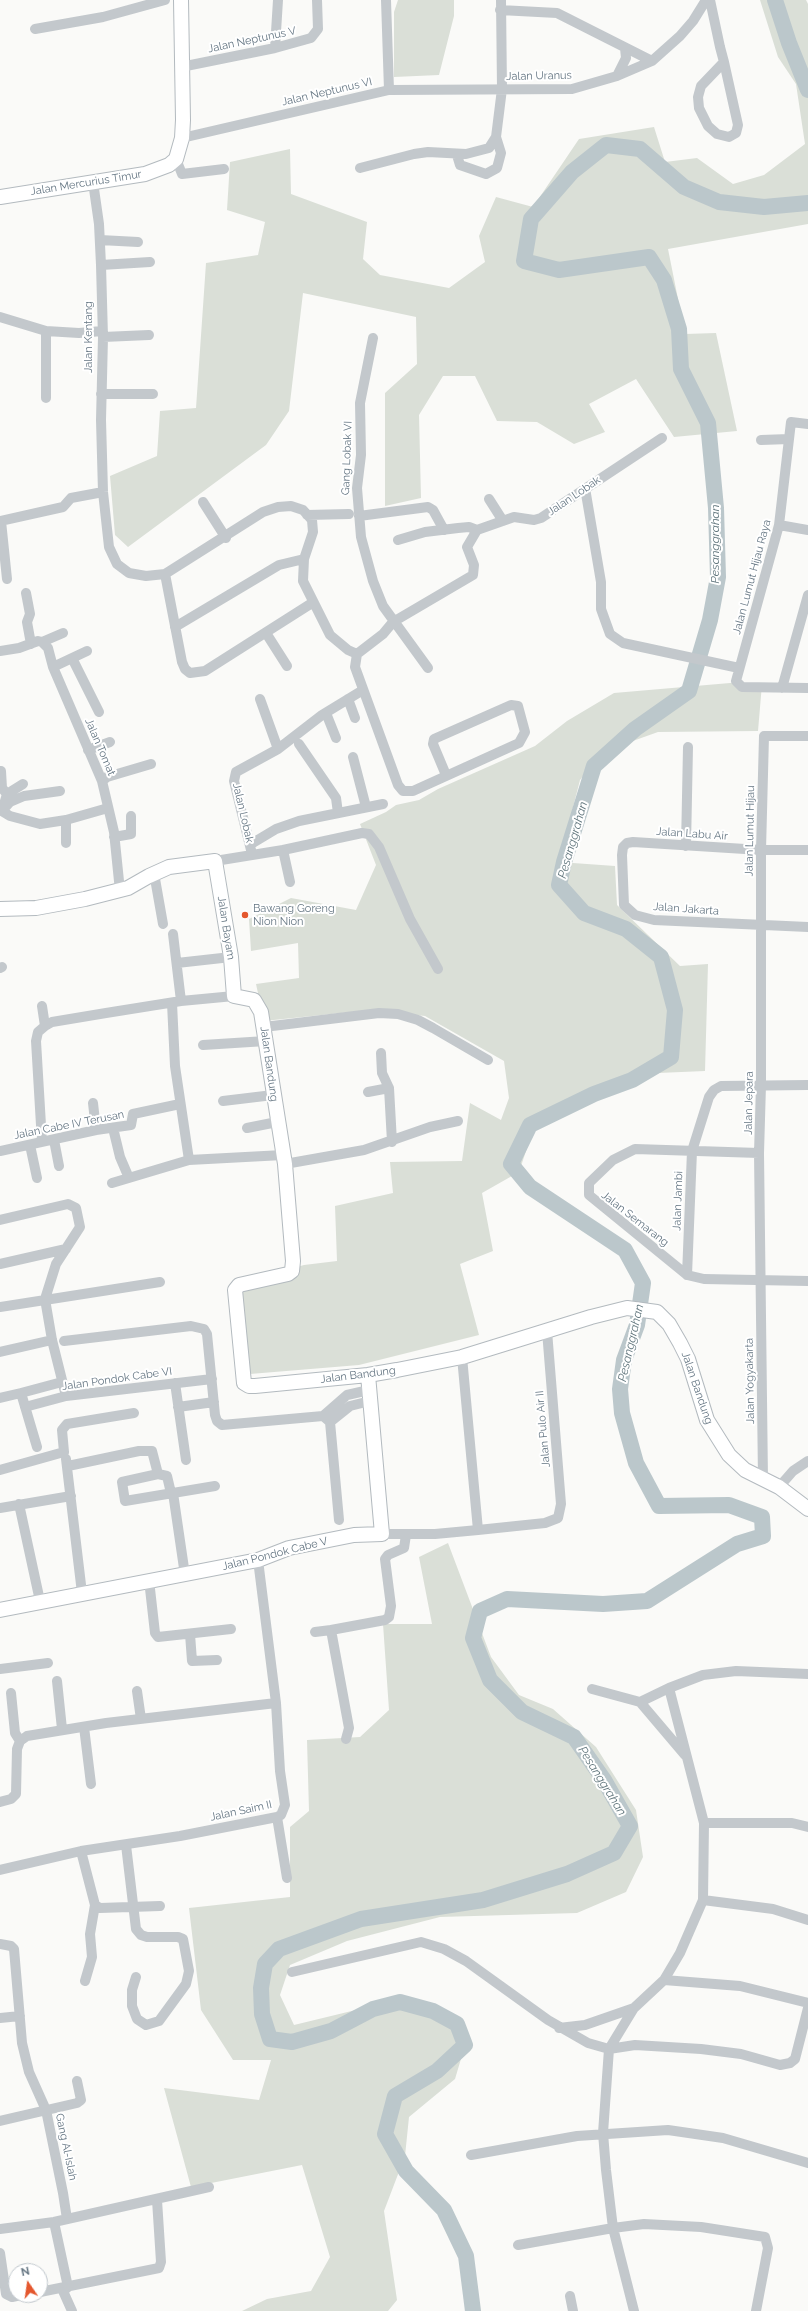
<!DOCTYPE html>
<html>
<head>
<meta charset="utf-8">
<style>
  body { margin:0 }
  #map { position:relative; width:808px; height:2311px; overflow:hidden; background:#fafaf8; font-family:Raleway,sans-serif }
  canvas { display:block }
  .north { position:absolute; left:8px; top:2263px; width:40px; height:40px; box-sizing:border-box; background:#fff; border:1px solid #c1c8cd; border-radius:50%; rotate:347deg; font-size:11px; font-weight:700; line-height:16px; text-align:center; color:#657683 }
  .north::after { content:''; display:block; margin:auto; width:14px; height:18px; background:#e4572e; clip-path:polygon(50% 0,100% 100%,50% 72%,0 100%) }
</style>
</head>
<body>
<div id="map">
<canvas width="808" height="2311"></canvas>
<div class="north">N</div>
</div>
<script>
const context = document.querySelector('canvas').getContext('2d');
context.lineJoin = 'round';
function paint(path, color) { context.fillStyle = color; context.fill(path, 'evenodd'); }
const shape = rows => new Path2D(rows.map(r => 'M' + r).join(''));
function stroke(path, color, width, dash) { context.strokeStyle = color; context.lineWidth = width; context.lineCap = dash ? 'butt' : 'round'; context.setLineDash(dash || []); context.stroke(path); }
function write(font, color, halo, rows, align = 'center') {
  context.font = font + ' Raleway,sans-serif'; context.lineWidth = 4; context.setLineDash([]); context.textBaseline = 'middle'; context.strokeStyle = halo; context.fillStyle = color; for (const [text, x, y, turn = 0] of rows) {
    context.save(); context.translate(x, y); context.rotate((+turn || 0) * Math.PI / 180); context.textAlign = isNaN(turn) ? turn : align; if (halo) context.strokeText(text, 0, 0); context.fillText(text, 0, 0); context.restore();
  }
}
paint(shape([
  [398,0,454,0,454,16,439,75,394,77,394,12],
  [760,0,806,0,808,4,808,224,668,249,685,334,716,333,737,431,674,437,636,379,589,404,605,432,574,444,537,422,497,421,475,376,443,376,419,415,421,498,385,506,385,393,417,364,416,317,303,293,289,411,266,445,128,547,115,535,110,476,157,456,160,411,196,408,206,263,258,255,265,222,227,210,230,162,290,149,291,194,367,222,363,259,380,275,449,288,485,262,479,236,496,197,533,207,579,139,654,127,665,162,697,158,733,184,764,175,805,144,796,84,778,57],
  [730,683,762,684,758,731,658,732,602,752,580,780,559,862,615,866,617,905,680,966,708,964,705,1071,658,1073,592,1096,534,1127,519,1172,482,1193,493,1251,460,1264,479,1335,359,1365,250,1374,238,1284,304,1265,337,1261,335,1206,393,1193,390,1162,462,1161,470,1103,501,1120,509,1098,504,1061,425,1016,370,1010,264,1021,256,984,299,978,298,943,251,951,249,919,291,898,356,910,376,865,360,824,386,812,396,805,419,800,438,789,535,746,567,721,614,693],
  [448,1543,491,1657,519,1695,553,1709,596,1747,636,1810,643,1857,626,1892,577,1913,440,1917,347,1941,290,1965,280,1995,294,2025,401,1999,446,2016,466,2042,455,2079,409,2117,405,2156,384,2211,397,2300,388,2311,242,2311,267,2299,311,2291,330,2257,302,2165,191,2187,164,2088,259,2100,271,2060,233,2060,201,2010,189,1908,290,1897,290,1827,309,1811,307,1740,360,1737,389,1710,383,1624,432,1624,419,1557]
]), '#dadfd7');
stroke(shape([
  [775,0,789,43,808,90],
  [473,2311,466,2256,444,2210,406,2171,385,2134,395,2096,437,2071,465,2045,457,2024,433,2011,400,2002,373,2009,331,2031,292,2042,270,2039,262,2014,261,1988,265,1964,279,1949,361,1919,483,1900,567,1874,614,1853,630,1826,604,1780,574,1737,522,1712,490,1680,473,1638,480,1611,507,1599,603,1604,647,1601,737,1544,763,1536,762,1517,729,1505,659,1506,636,1463,622,1413,620,1389,624,1360,637,1325,643,1283,625,1250,530,1187,511,1164,530,1125,594,1094,632,1080,671,1057,675,1010,661,957,626,929,584,913,559,885,564,862,594,766,635,729,689,691,710,620,718,577,716,508,708,423,681,369,679,329,664,280,649,257,559,270,524,261,531,219,572,172,606,145,640,149,684,187,719,202,764,207,808,203]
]), '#bbc7cb', 16);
const secondary = shape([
  [0,197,145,174,169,165,176,159,182,138,183,120,181,0],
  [0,909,36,908,85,899,128,888,149,876,169,867,215,861,231,957,234,996,254,1000,261,1012,285,1164,293,1261,292,1271,288,1274,239,1285,235,1290,244,1383,249,1386,255,1386,368,1375,397,1370,462,1357,591,1317,627,1308,657,1312,669,1324,680,1343,688,1359,707,1420,729,1455,745,1470,779,1487,808,1509],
  [0,1610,258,1560,289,1548,354,1535,382,1534,368,1375]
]);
stroke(secondary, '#b3babf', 16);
stroke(shape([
  [386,0,389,90],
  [710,0,720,47,724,62,738,125,736,133,729,137,717,134,708,126,699,108,698,97,701,86,724,62],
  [500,10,557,13,652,61],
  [35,29,103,17,165,0],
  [275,48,278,0],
  [181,67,275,48,311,38,318,29,317,0],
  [617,76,626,58,625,48],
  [182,138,389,90,572,89,617,76,652,61,680,36,693,21,706,0],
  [457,155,460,165,486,174,497,168,501,153,496,137],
  [176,159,182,174,224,169],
  [360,168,414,154,428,152,466,154,489,148,496,137,502,89,501,0],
  [93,182,99,224,101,265,103,337,101,420,103,492,109,547,117,564,129,573,146,576,165,574,263,512,278,507,291,506,303,510,312,520,313,532,304,559,303,581,330,635,348,650,357,654],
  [100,240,138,242],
  [101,265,150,262],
  [0,317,46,331,79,333,102,331],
  [46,331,46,398],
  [103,337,149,335],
  [373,338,360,403,361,455,357,488,361,537,373,581,383,606,428,668],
  [101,394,153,394],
  [808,424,791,422,779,525,736,681,742,687,808,688],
  [761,440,789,439],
  [585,488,601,582,601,609,610,634,623,643,739,668],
  [489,499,503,521],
  [203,502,226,538],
  [307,515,349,514],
  [359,516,428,507,433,510,444,530],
  [0,521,63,507,71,498,103,492],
  [1,521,7,579],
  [779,525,808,530],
  [398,540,425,532,458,528,469,527,477,530],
  [165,574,182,662,185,669,190,673,205,671,312,603],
  [26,593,30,614,27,622,31,644],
  [175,627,279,565,304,559],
  [266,633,287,666],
  [42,642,48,648,53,667,102,781,114,832,120,891],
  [0,651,19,648,38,641,42,642,63,633],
  [72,658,99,712],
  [53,667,87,651],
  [782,688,808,595],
  [260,699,278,749],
  [348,699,355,718],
  [326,713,336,738],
  [299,744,336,798,338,813],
  [88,750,110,742],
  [353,757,366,807],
  [1,771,2,788,7,794],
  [446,775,433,744,434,739,511,705,518,706,525,732,519,743,413,791,403,791,398,785,355,667,357,654,383,634,393,622,473,575,474,565,467,547,477,530,514,517,534,520,541,518,662,438],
  [102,781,107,777,151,764],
  [3,808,7,794,23,784],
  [0,810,10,816,40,824,66,820,108,808],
  [2,811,10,802,24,796,60,791],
  [66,820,66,843],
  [114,837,131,834,131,816],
  [251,844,276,829,299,821,383,804],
  [686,846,688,747],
  [283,850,290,882],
  [808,850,761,850,633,842,627,843,623,847,622,855,624,905,635,915,654,920,808,927],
  [252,854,234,781,236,772,278,749,322,715,363,690],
  [215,861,283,850,362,833,369,834,379,847,410,919,438,969],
  [154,873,163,924],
  [173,934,181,1001],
  [177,963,231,957],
  [0,968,2,967],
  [172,1003,175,1066,189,1160],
  [42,1006,45,1026],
  [264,1027,379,1013,398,1014,418,1020,433,1028,488,1060],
  [203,1045,266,1041],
  [389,1088,392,1142],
  [368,1092,389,1088,382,1073,381,1053],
  [223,1101,273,1095],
  [93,1103,96,1130],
  [113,1128,120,1157,129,1178],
  [247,1128,277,1122],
  [54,1140,59,1166],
  [42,1142,36,1041,38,1032,45,1026,52,1022,106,1013,181,1001,234,996],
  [30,1145,37,1178],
  [0,1151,96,1130,131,1125,133,1114,180,1104],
  [759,1153,635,1149,613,1160,589,1183,589,1195,687,1275,704,1279,808,1281],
  [285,1164,364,1150,430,1127,458,1121],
  [112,1183,189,1160,283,1155],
  [0,1220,68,1204,76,1208,80,1227,56,1264,45,1299,52,1340,66,1396],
  [0,1264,66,1249],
  [687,1275,692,1151,709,1097,714,1090,721,1086,808,1085],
  [0,1307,160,1282],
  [64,1341,191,1326,204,1329,207,1334,215,1415,217,1421,222,1425,323,1416,330,1422,339,1520],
  [0,1352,52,1340],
  [462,1357,478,1530],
  [175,1383,186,1460],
  [21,1393,62,1382],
  [0,1398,21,1393,37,1447],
  [25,1407,66,1396,212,1379],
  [178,1407,214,1402],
  [323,1416,347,1395,369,1390],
  [330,1422,350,1406,370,1401],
  [66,1459,82,1593],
  [68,1466,139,1451,152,1451,158,1474,122,1482,125,1501,215,1486],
  [0,1470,64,1452,62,1430,67,1424,134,1413],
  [158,1474,167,1476,171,1493],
  [763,1480,759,1153,761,1085,761,850,764,736,808,736],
  [779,1487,793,1471,808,1461],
  [173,1493,185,1575],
  [19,1504,40,1601],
  [0,1508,71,1496],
  [382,1534,435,1534,478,1530,545,1523,558,1518,561,1504,547,1331],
  [149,1580,155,1633,158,1637,231,1629],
  [315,1632,331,1630],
  [190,1634,192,1661,217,1660],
  [0,1669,48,1663],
  [57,1681,62,1729],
  [592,1689,640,1702,669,1688,703,1675,736,1671,808,1674],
  [137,1691,141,1719],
  [11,1693,15,1733,20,1741],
  [640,1702,685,1755],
  [84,1727,91,1784],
  [346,1739,349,1728,331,1630,385,1620,389,1617,391,1606,385,1559,388,1555,404,1548,406,1535],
  [0,1802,11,1799,16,1794,17,1749,20,1741,27,1736,106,1723,276,1703],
  [277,1817,287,1878],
  [704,1823,792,1823,808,1827],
  [126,1845,136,1929,141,1935,147,1937,178,1937,183,1939,189,1971,186,1984,159,2021,146,2025,137,2019,132,2006,132,1990,136,1977],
  [81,1851,95,1905,90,1934,92,1957,85,1981],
  [0,1870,81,1851,180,1836,277,1817,281,1815,285,1805,280,1771,276,1703,258,1560],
  [703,1900,773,1909,808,1920],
  [95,1905,100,1908,160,1906],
  [0,1944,11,1946,14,1949,22,2043,29,2072,46,2110,63,2193,67,2219],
  [292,1972,421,1942,444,1949,466,1961,548,2020,588,2043,609,2049,635,2045,701,2049,741,2054,780,2065,790,2063,795,2059,808,2008],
  [664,1980,740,1986,808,2003],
  [0,2018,20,2016],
  [559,2028,585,2025,634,2008],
  [0,2121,77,2103,81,2100,77,2081],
  [471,2155,577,2136,668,2130,723,2138,808,2163],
  [54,2222,68,2287],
  [0,2229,54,2222,209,2187],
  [518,2245,613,2228,644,2224,701,2227,765,2237,768,2248,756,2311],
  [0,2253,6,2294,12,2297,21,2295],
  [68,2287,63,2291,72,2311],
  [40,2292,159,2268,161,2262,157,2200],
  [570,2296,573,2311],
  [634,2311,613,2228,606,2170,603,2133,609,2049,634,2008,664,1980,680,1953,703,1900,704,1823,669,1688]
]), '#c3c8cc', 10);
stroke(secondary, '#fff', 14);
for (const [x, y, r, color] of [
  [245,915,4,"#e4572e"]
]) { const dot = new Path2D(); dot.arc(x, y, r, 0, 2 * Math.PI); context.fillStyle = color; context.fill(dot); stroke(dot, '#fff', 1.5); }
write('11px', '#657683', '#fff', [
  ["Jalan Neptunus V",252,40,-12],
  ["Jalan Uranus",539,76,-1],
  ["Jalan Neptunus VI",327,92,-13],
  ["Jalan Mercurius Timur",86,183,-9],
  ["Jalan Kentang",89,337,-90],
  ["Gang Lobak VI",347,458,-88],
  ["Jalan Lobak",574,496,-34],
  ["Jalan Lumut Hijau Raya",752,577,-75],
  ["Jalan Tomat",100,747,67],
  ["Jalan Lobak",243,813,77],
  ["Jalan Lumut Hijau",750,831,-89],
  ["Jalan Labu Air",692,834,4],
  ["Jalan Jakarta",686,909,4],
  ["Jalan Bayam",226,928,81],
  ["Jalan Bandung",269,1064,82],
  ["Jalan Jepara",749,1103,-89],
  ["Jalan Cabe IV Terusan",69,1125,-11],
  ["Jalan Jambi",678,1201,-88],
  ["Jalan Semarang",635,1219,38],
  ["Jalan Bandung",358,1375,-7],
  ["Jalan Pondok Cabe VI",117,1379,-8],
  ["Jalan Yogyakarta",750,1381,-91],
  ["Jalan Bandung",697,1388,71],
  ["Jalan Pulo Air II",543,1429,-95],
  ["Jalan Pondok Cabe V",275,1554,-14],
  ["Jalan Saim II",241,1811,-12],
  ["Gang Al-Islah",66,2147,78]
]);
write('11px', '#657683', '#fff', [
  ["Bawang Goreng",253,909],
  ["Nion Nion",253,922]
], 'left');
write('italic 12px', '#60757c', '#fff', [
  ["Pesanggrahan",715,544,-90],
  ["Pesanggrahan",573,840,-74],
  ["Pesanggrahan",631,1343,-77],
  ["Pesanggrahan",602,1781,58]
]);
</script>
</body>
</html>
